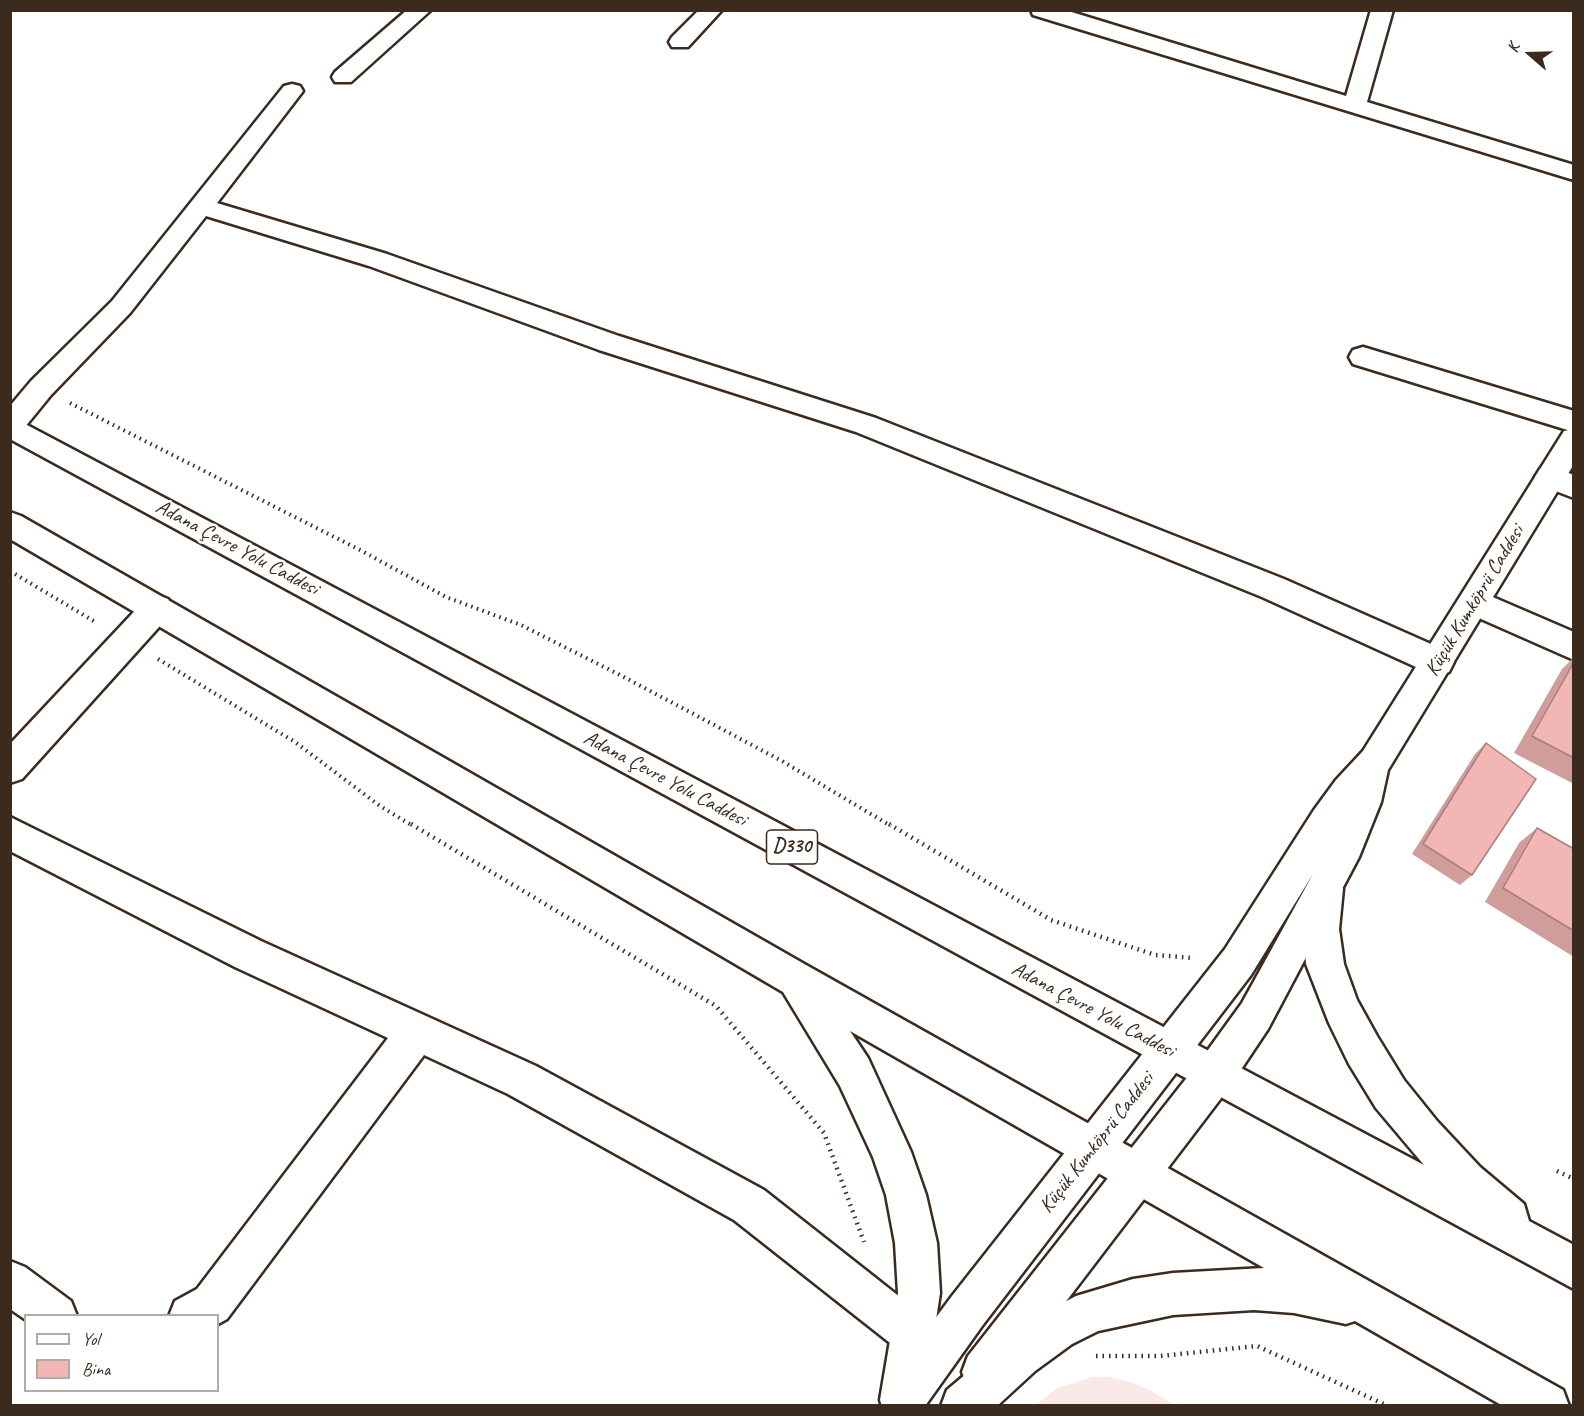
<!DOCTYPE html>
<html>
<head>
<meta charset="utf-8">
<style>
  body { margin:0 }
  #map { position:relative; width:1584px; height:1416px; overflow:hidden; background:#fff; font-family:Caveat,sans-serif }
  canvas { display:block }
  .frame { position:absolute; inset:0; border:12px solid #3b2a1e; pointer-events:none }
  .legend { position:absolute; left:24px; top:1314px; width:195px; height:78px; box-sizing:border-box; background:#fff; border:2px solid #b1aaa5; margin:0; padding:8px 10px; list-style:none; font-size:18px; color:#3b2a1e }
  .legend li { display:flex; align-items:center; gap:12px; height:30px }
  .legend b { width:30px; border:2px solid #b1aaa5 }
  .north { position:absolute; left:1500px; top:24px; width:60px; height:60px; -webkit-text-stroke:4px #fff; paint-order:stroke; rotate:290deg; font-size:16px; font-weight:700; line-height:24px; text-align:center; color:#3b2a1e }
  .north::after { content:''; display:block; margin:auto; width:21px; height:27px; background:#3b2a1e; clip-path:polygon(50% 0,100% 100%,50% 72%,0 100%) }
</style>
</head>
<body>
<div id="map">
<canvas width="1584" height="1416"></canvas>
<div class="frame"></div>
<ul class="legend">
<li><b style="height:8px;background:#fff"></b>Yol</li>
<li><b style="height:16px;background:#f2b6b4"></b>Bina</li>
</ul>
<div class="north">K</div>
</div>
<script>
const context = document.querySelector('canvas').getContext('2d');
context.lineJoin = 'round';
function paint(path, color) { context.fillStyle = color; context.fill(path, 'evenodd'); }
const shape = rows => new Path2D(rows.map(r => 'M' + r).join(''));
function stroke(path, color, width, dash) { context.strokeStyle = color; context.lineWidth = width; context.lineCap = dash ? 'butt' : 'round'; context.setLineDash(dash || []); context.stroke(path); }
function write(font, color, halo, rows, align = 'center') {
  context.font = font + ' Caveat,sans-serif'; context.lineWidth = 5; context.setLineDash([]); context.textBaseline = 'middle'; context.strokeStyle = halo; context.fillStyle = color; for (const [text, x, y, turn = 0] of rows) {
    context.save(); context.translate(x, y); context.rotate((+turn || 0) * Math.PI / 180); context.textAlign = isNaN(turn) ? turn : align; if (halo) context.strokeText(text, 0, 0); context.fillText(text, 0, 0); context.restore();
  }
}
paint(shape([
  [1092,1377,1110,1377,1130,1382,1148,1389,1174,1405,1036,1405,1057,1388]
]), '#fbe9e8');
const minor = shape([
  [407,10,431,10,351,82,335,82,332,77,335,72,407,10],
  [699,10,722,10,688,47,672,47,669,42,672,37,699,10],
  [1031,10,1065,10,1346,96,1371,10,1393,10,1367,102,1574,165,1574,180,1033,15,1031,10],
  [292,84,300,86,303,91,217,203,387,254,619,336,876,418,1284,579,1449,652,1454,662,1449,672,1438,676,1427,672,1262,597,856,432,599,350,369,266,206,216,130,313,51,395,20,433,10,436,10,406,31,381,112,301,284,86,292,84],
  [1363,347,1574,411,1574,432,1353,364,1349,357,1353,350,1363,347],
  [1550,466,1574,475,1574,498,1540,485,1535,477,1540,469,1550,466],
  [1474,589,1574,632,1574,660,1463,611,1458,602,1463,593,1474,589],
  [157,595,168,599,173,608,168,617,22,779,10,783,10,744,146,599,157,595],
  [10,817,261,941,536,1066,764,1190,929,1320,936,1335,929,1350,914,1357,899,1350,734,1220,508,1094,424,1055,227,1319,218,1324,218,1316,169,1316,175,1301,197,1289,388,1038,235,967,10,851,10,817],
  [10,1261,25,1267,71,1301,77,1316,26,1316,26,1320,10,1309,10,1261]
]);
const tertiary = shape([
  [1574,429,1574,464,1388,770,1381,802,1359,857,1268,1029,1228,1089,1000,1388,984,1394,968,1388,962,1372,968,1356,1200,1061,1242,1003,1313,874,1251,975,982,1326,925,1406,885,1406,882,1398,888,1382,952,1296,1225,949,1314,810,1336,780,1363,751,1564,431,1574,429]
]);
const trunk = shape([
  [10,416,1424,1165,1376,1108,1349,1064,1329,1023,1306,964,1303,929,1307,889,1312,877,1325,872,1338,877,1343,889,1339,929,1344,964,1357,1000,1377,1036,1404,1080,1437,1121,1480,1167,1524,1204,1529,1221,1574,1245,1574,1289,10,439,10,416],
  [10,512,21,516,806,965,1563,1390,1569,1406,1503,1406,1355,1321,1346,1324,1294,1313,1254,1310,1173,1315,1098,1331,1072,1344,1035,1371,997,1406,941,1406,947,1390,1005,1341,1042,1314,1076,1296,1133,1279,1173,1273,1264,1268,850,1031,868,1058,911,1152,926,1195,937,1243,940,1293,924,1400,922,1406,882,1406,880,1400,898,1293,895,1243,886,1195,873,1157,840,1086,783,992,10,539,10,512]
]);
stroke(minor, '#3b2a1e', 5);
stroke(tertiary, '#3b2a1e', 5);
stroke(trunk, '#3b2a1e', 5);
stroke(shape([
  [70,403,362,551,446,597,521,625,622,676,782,761,891,826],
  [10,571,97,623],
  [158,659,295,742,380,806,413,826]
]), '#3b2a1e', 4, [1.5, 4.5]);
stroke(shape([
  [411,824,716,1006,824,1133,864,1242],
  [889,824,1051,920,1155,955,1193,958],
  [1557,1171,1574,1179],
  [1096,1356,1161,1356,1257,1346,1388,1406]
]), '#3b2a1e', 4.5, [1.5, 5]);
paint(minor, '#fff');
paint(tertiary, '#fff');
paint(trunk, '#fff');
paint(shape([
  [1574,657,1574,784,1514,753,1562,669],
  [1486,743,1472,875,1460,885,1412,854,1475,754],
  [1537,828,1574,849,1574,957,1485,902,1519,843]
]), '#d09d9b');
const building = shape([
  [1574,662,1574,758,1532,736,1574,662],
  [1486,743,1536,779,1472,875,1423,844,1486,743],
  [1537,828,1574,849,1574,931,1503,888,1537,828]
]);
paint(building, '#f2b6b4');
stroke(building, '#a97f7e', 1.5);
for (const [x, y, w] of [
  [792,847,51]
]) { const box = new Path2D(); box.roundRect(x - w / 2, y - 17, w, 34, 4.5); context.fillStyle = '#fff'; context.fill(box); stroke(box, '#3b2a1e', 1.5); }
write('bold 20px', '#3b2a1e', null, [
  ["D330",792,847]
]);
write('21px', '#3b2a1e', '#fff', [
  ["Adana Çevre Yolu Caddesi",237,548,28],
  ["Küçük Kumköprü Caddesi",1475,601,-59],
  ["Adana Çevre Yolu Caddesi",665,779,28],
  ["Adana Çevre Yolu Caddesi",1093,1010,28],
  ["Küçük Kumköprü Caddesi",1097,1143,-52]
]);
</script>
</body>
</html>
